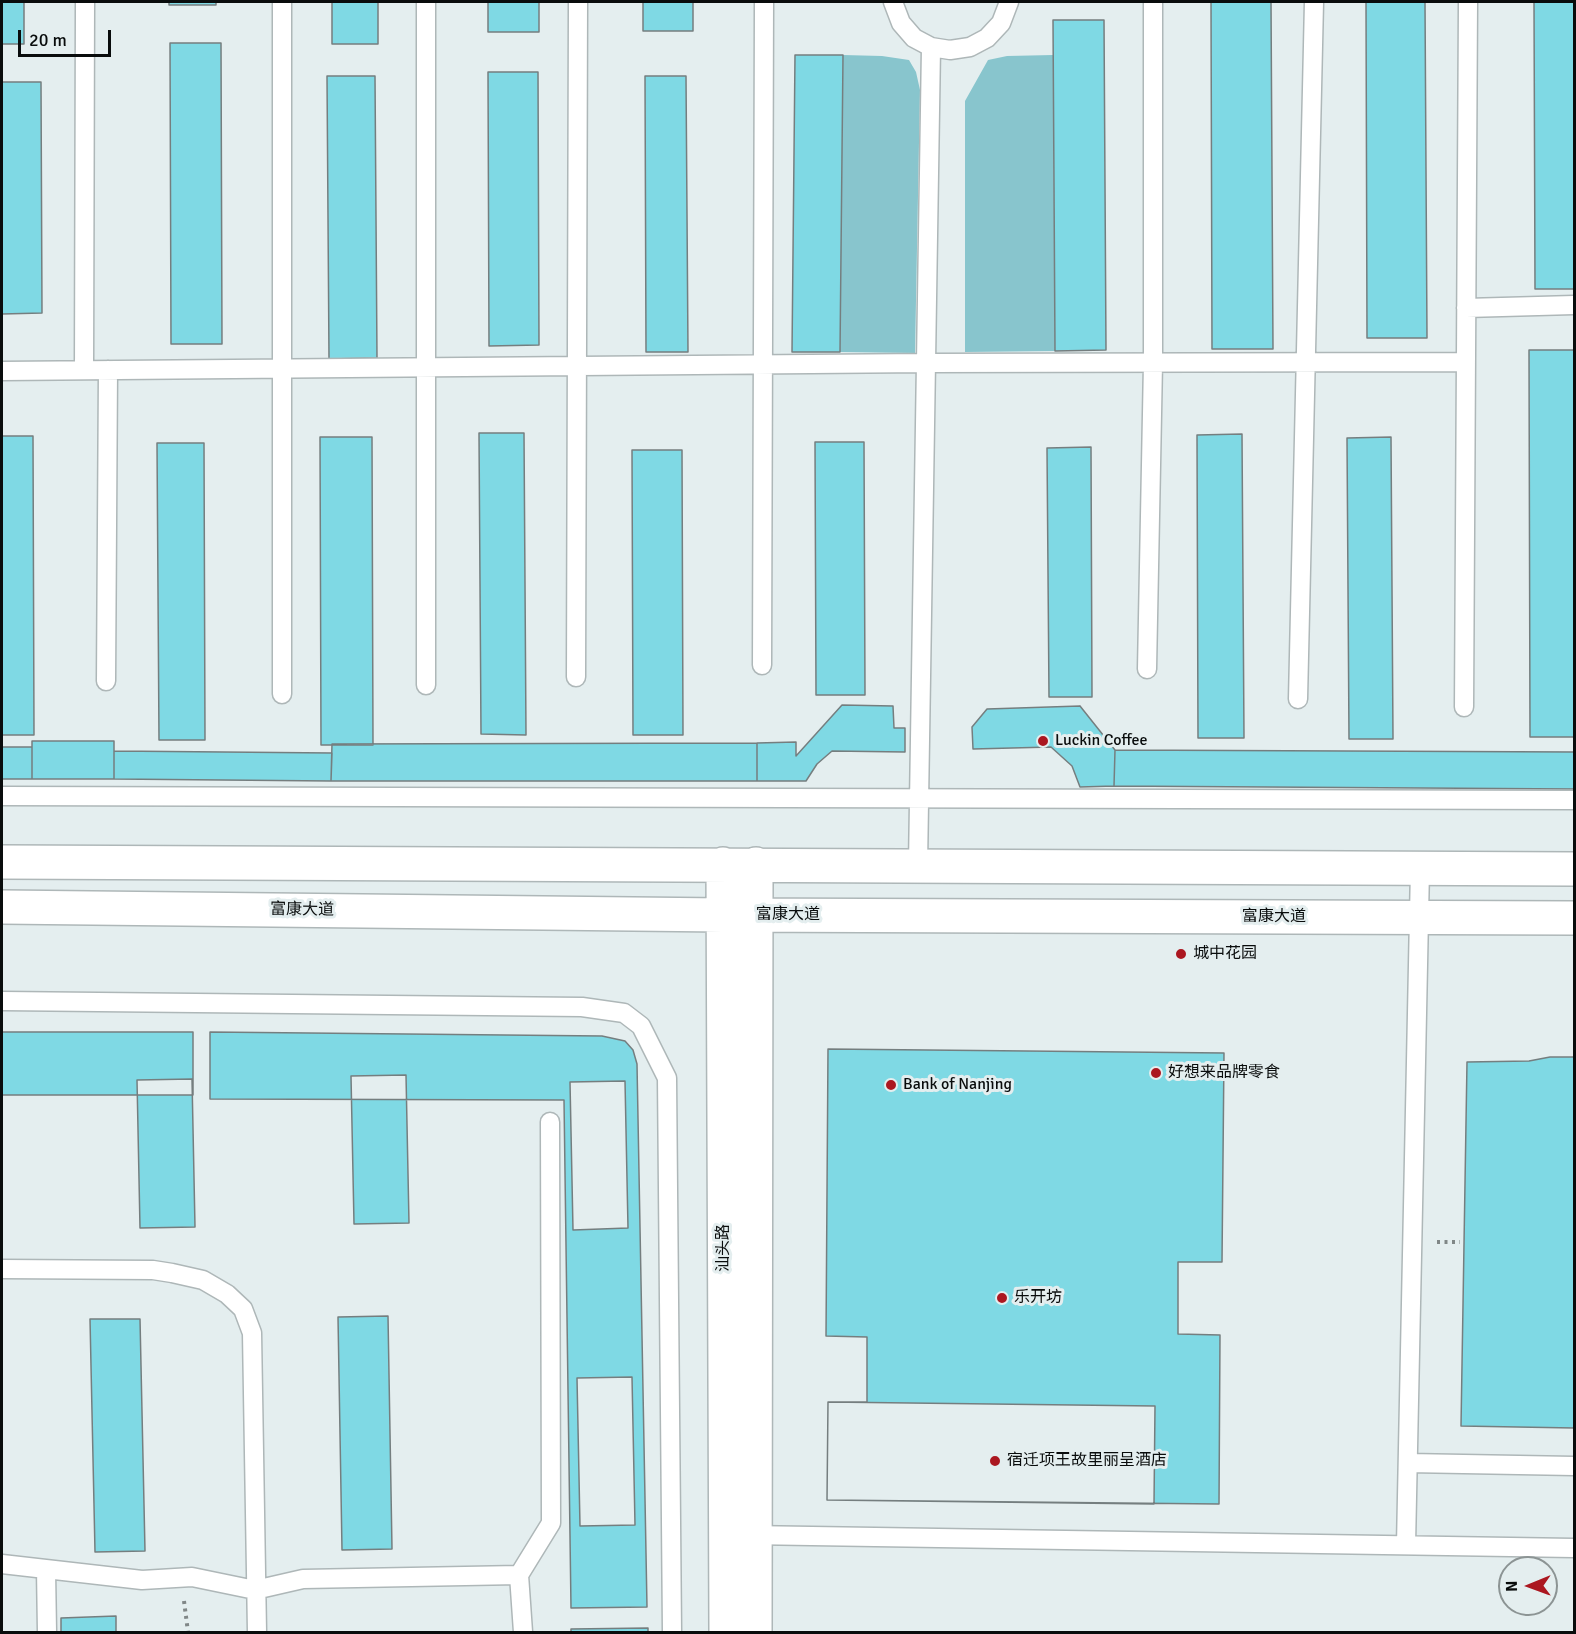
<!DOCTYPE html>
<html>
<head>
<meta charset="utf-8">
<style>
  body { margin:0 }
  #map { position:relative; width:1576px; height:1634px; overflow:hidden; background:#e4eeef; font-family:Signika,sans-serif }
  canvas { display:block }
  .frame { position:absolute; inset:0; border:3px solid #090c0c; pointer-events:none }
  .north { position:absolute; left:1498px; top:1556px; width:60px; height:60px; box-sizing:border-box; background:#e4eeef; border:2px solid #8c9494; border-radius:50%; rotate:269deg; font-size:16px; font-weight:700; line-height:24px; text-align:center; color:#090c0c }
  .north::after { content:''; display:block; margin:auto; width:21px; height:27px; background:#ab1720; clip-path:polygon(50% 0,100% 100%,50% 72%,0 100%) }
  .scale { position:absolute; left:18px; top:30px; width:93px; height:27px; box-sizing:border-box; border:3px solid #090c0c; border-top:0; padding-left:8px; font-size:18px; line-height:21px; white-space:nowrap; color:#090c0c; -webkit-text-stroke:4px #e4eeef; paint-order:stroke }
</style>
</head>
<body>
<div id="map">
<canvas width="1576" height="1634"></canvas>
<div class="frame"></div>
<div class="north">N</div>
<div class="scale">20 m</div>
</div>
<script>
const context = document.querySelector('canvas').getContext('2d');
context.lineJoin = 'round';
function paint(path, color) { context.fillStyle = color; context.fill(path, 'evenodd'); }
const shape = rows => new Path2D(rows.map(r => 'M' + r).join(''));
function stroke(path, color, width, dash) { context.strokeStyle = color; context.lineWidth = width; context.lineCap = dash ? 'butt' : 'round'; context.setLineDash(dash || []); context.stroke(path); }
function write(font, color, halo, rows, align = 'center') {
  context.font = font + ' Signika,"Noto Sans SC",sans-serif'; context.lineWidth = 6; context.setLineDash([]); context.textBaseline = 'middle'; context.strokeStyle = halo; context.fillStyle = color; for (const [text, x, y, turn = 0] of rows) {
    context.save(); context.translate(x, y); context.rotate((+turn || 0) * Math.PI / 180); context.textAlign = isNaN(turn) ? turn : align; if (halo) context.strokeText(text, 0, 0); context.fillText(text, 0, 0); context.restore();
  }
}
paint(shape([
  [843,55,882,56,909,60,916,72,920,90,915,353,840,352],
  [1053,55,1055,351,965,352,965,101,988,60,1007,56]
]), '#88c5cd');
const building = shape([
  [2,2,24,2,24,44,2,44,2,2],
  [169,2,216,2,216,5,169,5,169,2],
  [332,2,378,2,378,44,332,44,332,2],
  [488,2,539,2,539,32,488,32,488,2],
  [643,2,693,2,693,31,643,31,643,2],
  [1211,2,1271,2,1273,349,1212,349,1211,2],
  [1366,2,1425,2,1427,338,1367,338,1366,2],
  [1534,2,1574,2,1574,289,1535,289,1534,2],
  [1053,20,1104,20,1106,350,1055,351,1053,20],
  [170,43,221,43,222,344,171,344,170,43],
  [795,55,843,55,840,352,792,352,795,55],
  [488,72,538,72,539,345,489,346,488,72],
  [327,76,375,76,377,358,329,359,327,76],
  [645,76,686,76,688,352,646,352,645,76],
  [2,82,41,82,42,313,2,314,2,82],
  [1529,350,1574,350,1574,737,1530,737,1529,350],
  [479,433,524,433,526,735,481,734,479,433],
  [1242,434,1244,738,1198,738,1197,435,1242,434],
  [2,436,33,436,34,735,2,735,2,436],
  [320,437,372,437,373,745,321,745,320,437],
  [1391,437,1393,739,1349,739,1347,438,1391,437],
  [815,442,864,442,865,695,816,695,815,442],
  [157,443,204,443,205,740,159,740,157,443],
  [1091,447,1092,697,1049,697,1047,448,1091,447],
  [632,450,682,450,683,735,633,735,632,450],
  [842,705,893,706,894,728,905,728,905,752,832,751,817,764,806,781,757,781,757,743,796,742,796,756,842,705],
  [1080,706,1115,750,1114,786,1080,787,1072,766,1051,747,973,749,972,727,987,709,1080,706],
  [32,741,114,741,114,779,32,779,32,741],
  [757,743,757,781,331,781,332,744,757,743],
  [2,747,32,747,32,779,2,779,2,747],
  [1115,750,1574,752,1574,789,1114,786,1115,750],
  [114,751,332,753,331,781,114,779,114,751],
  [2,1032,193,1032,193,1095,2,1095,2,1032],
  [210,1032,602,1036,625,1041,633,1050,637,1064,647,1607,571,1608,564,1100,210,1099,210,1032],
  [828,1049,1224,1053,1222,1262,1178,1262,1178,1334,1220,1335,1219,1504,827,1500,828,1402,867,1402,867,1337,826,1336,828,1049],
  [1550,1057,1574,1057,1574,1428,1461,1426,1467,1062,1529,1061,1550,1057],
  [406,1075,409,1223,354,1224,351,1076,406,1075],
  [192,1079,195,1227,140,1228,137,1080,192,1079],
  [625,1081,628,1228,573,1230,570,1082,625,1081],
  [388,1316,392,1549,342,1550,338,1317,388,1316],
  [90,1319,140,1319,145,1551,95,1552,90,1319],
  [632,1377,635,1525,580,1526,577,1378,632,1377],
  [828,1402,1155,1406,1154,1504,827,1500,828,1402],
  [116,1616,116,1632,61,1632,61,1618,116,1616],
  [648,1628,648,1632,571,1632,571,1629,648,1628]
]);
paint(building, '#7fd9e4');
stroke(building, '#757e7f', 1.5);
const service = shape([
  [426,2,426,685],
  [893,2,901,23,914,38,931,47,950,50,970,47,987,38,1001,23,1009,2],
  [1466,308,1574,305],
  [84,370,85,2],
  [2,371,926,363,1466,362],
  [762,665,764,2],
  [1147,669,1153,363,1153,2],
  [576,677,578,2],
  [106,681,108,370],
  [282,694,282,2],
  [1298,699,1314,2],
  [1464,707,1468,2],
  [2,796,1574,800],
  [918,865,931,47],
  [2,1001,582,1007,624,1013,641,1026,667,1078,672,1632],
  [2,1269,153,1270,172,1273,203,1280,227,1294,243,1309,252,1333,257,1632],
  [1408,1463,1574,1466],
  [748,1535,1574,1548],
  [1406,1545,1420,868],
  [2,1564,142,1580,192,1577,255,1590,303,1579,519,1575],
  [46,1570,47,1632],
  [523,1632,519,1575,551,1523,550,1122]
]);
const tertiary = shape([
  [2,862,1574,869],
  [723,864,726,1632],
  [2,907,723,915,1574,918],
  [755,1632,756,864]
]);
stroke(service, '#aeb7b8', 21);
stroke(tertiary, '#aeb7b8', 36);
stroke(shape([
  [1437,1242,1460,1242],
  [184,1601,188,1632]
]), '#808787', 4, [3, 4.5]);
stroke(service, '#fff', 18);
stroke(tertiary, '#fff', 33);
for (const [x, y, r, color] of [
  [1043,741,6,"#ab1720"],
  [1181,954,6,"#ab1720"],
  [1156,1073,6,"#ab1720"],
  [891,1085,6,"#ab1720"],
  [1002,1298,6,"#ab1720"],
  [995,1461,6,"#ab1720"]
]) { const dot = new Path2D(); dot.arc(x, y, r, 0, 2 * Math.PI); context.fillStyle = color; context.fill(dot); stroke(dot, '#e4eeef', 2); }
write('16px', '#090c0c', '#e4eeef', [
  ["Luckin Coffee",1055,741],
  ["城中花园",1193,954],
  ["好想来品牌零食",1168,1073],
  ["Bank of Nanjing",903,1085],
  ["乐开坊",1014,1298],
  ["宿迁项王故里丽呈酒店",1007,1461]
], 'left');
write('16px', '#090c0c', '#e4eeef', [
  ["富康大道",302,910,1],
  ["富康大道",788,915],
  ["富康大道",1274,917],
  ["汕头路",724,1248,-90]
]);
</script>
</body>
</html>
